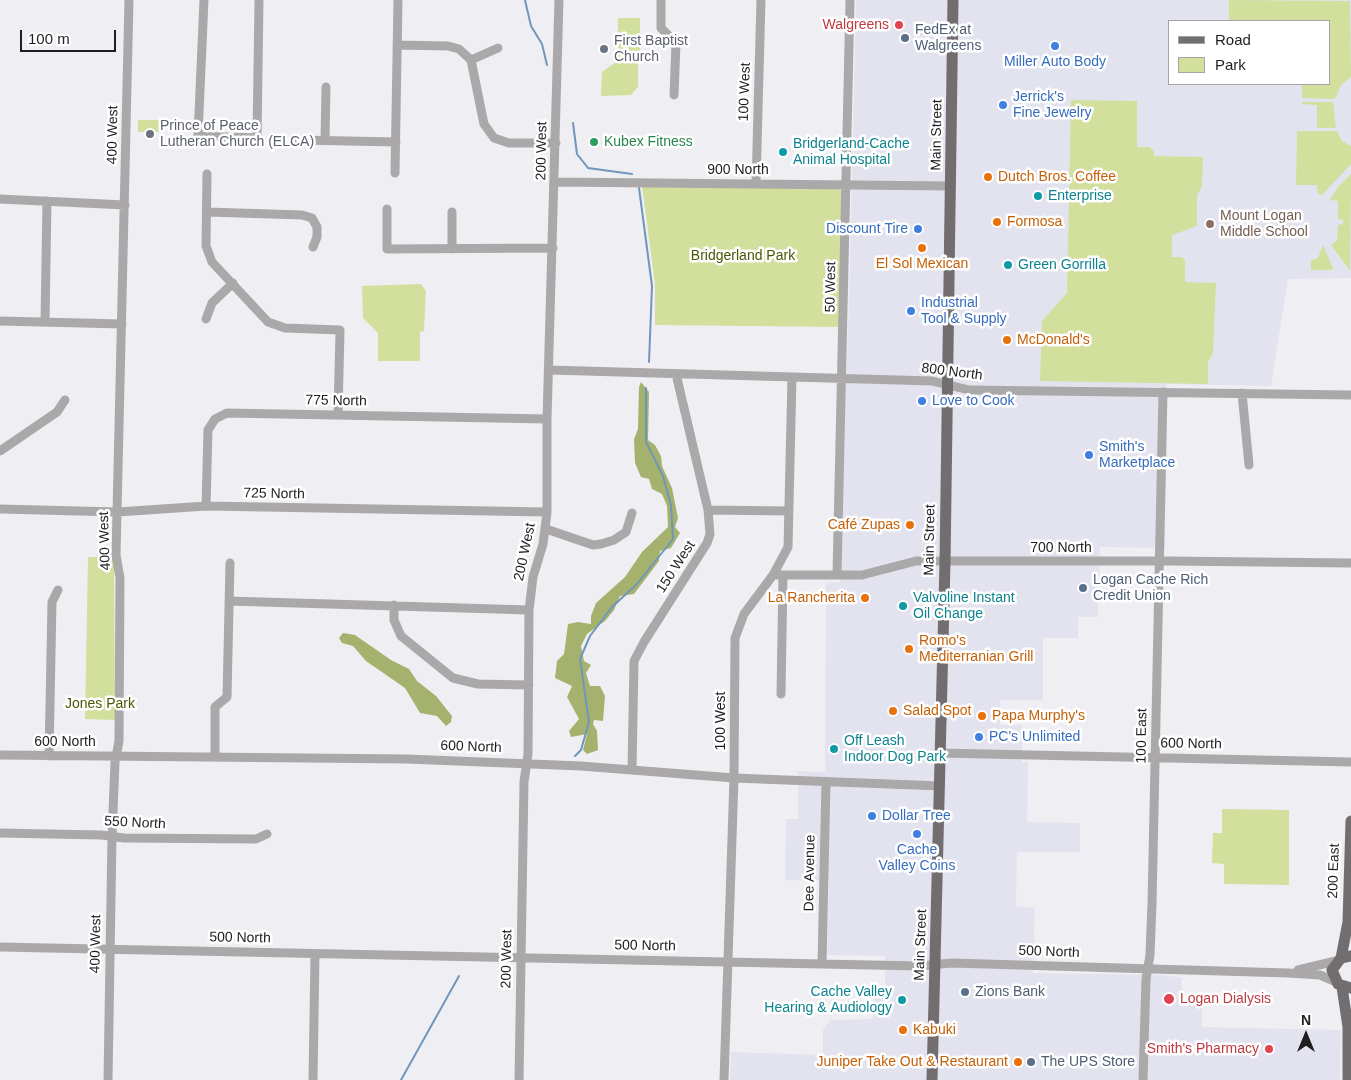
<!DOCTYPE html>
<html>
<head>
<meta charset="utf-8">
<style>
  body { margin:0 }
  #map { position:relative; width:1351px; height:1080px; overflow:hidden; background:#efeff3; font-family:Helvetica,sans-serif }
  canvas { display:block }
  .legend { position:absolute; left:1168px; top:20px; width:162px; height:65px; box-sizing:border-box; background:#fff; border:1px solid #a5a5a6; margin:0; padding:6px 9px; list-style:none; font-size:15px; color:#1e1e20 }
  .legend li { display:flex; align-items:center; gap:10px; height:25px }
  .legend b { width:25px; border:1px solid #a5a5a6 }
  .north { position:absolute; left:1281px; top:1010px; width:50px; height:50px; -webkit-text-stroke:4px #fff; paint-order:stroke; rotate:0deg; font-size:14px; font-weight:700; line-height:20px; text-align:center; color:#1e1e20 }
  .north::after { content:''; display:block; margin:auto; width:18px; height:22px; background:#1e1e20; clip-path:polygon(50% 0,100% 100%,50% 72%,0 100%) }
  .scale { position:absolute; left:20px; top:30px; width:96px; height:22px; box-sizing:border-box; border:2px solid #1e1e20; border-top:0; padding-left:6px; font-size:15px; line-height:18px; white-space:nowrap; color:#1e1e20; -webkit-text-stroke:4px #fff; paint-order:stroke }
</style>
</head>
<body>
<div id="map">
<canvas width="1351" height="1080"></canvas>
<ul class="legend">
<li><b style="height:6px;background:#726e6f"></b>Road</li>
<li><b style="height:14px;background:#d2df9d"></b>Park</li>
</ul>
<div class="north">N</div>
<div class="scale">100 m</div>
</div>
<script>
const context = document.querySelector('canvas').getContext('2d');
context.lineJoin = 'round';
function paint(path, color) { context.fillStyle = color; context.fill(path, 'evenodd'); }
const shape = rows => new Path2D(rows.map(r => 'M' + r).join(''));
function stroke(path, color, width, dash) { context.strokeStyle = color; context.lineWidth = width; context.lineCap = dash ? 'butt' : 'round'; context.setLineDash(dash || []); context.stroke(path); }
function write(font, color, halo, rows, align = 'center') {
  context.font = font + ' Helvetica,sans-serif'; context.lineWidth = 5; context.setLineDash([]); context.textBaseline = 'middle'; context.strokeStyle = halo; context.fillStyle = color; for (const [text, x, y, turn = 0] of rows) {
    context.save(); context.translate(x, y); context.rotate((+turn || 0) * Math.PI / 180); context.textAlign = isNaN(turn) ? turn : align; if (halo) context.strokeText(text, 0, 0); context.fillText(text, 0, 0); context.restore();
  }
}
paint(shape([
  [856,0,1351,0,1351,278,1288,279,1271,386,1167,384,1165,548,1100,547,1098,617,1078,617,1078,638,1043,638,1043,700,1000,700,1000,725,1022,725,1022,762,1028,762,1027,822,1080,823,1080,852,1017,852,1016,906,1035,908,1033,973,1164,975,1182,978,1181,1004,1202,1005,1202,1027,1341,1030,1340,1080,730,1080,731,1052,823,1055,823,1029,831,1020,873,1019,873,994,885,994,885,956,827,955,829,881,785,880,786,819,798,819,798,771,825,772,826,583,840,582,850,264],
  [1170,21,1330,21,1330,84,1170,84]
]), '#e3e3ef');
paint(shape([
  [1229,0,1350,1,1351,77,1341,85,1335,99,1302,98,1302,84,1330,84,1330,21,1229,21],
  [618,18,640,18,640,57,618,57],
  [616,62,638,62,638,87,631,95,601,96,602,72],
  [1071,100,1137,101,1137,147,1150,147,1154,152,1154,156,1203,157,1202,186,1197,195,1197,226,1172,235,1172,257,1182,257,1185,260,1185,282,1216,283,1213,353,1208,362,1208,384,1040,381,1042,321,1067,293],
  [1302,102,1333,102,1336,128,1317,128,1317,105,1302,104],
  [138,120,165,120,165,132,138,132],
  [1297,131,1337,131,1342,141,1351,146,1351,164,1322,195,1318,194,1317,185,1296,185],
  [1351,174,1351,185,1350,271,1331,245,1337,241,1338,225,1343,224,1343,220,1338,219,1338,201,1330,200,1338,187],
  [642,186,834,187,841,190,844,194,842,327,655,325,655,284],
  [1323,245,1333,268,1332,270,1311,270,1311,260,1318,258],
  [421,284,426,291,424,331,420,332,420,361,378,361,378,333,363,318,362,286],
  [88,557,114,557,115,720,85,719],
  [1222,809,1289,810,1289,885,1224,884,1224,864,1212,863,1213,833,1222,833]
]), '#d2df9d');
paint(shape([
  [641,382,649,392,648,440,655,445,661,456,662,466,672,488,678,518,675,527,680,533,671,548,660,551,659,561,634,594,620,596,614,610,605,621,587,634,581,646,584,661,591,665,586,673,590,686,600,686,605,696,603,721,594,720,593,724,597,731,598,750,587,754,583,750,587,734,571,737,569,731,579,719,567,697,572,686,555,678,557,661,564,654,568,624,578,622,591,624,591,616,596,603,625,577,642,552,668,527,667,506,662,494,652,489,649,479,641,477,635,463,634,439,638,429,639,387],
  [343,633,355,635,391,660,409,669,417,681,436,696,452,716,451,722,446,726,437,716,420,713,405,688,366,661,353,646,342,643,339,638]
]), '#a5b26d');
stroke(shape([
  [525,0,531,26,542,44,547,65],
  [573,123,577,154,588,168,632,174],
  [639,188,652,286,649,362],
  [575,756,581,750,589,722,580,659,590,636,612,607,637,584,673,539,671,505,663,476,646,442,646,388],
  [401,1080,459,976]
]), '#7295bb', 2);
stroke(shape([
  [204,0,198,136,257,138,259,0],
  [661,0,661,28,676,43,674,95],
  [397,45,448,46,459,49,471,60,484,124,494,138,509,143,556,143],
  [471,60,498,48],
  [299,140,396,142],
  [325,140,326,87],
  [395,173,398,0],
  [207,174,206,246,212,262,268,322,285,328,340,330,338,415],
  [556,182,951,186],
  [756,184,761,0],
  [0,199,125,205],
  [387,209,387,249,553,248],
  [207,212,302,215,312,218,317,227,317,237,313,247],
  [452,249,452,212],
  [206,319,212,303,233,283],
  [0,321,122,324],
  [45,322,47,201],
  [550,370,932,381,969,390,1351,395],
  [1242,393,1249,465],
  [0,451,57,412,65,400],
  [206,506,208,430,215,419,227,413,547,419],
  [0,509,118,512,206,506,547,512],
  [708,510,788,511],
  [546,529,593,545,601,544,614,540,626,532,632,513],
  [773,575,862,575,916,561,1168,561,1351,563],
  [837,575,850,0],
  [229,601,529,610],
  [394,605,394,620,401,636,453,678,478,684,529,685],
  [781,694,783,575],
  [940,753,1351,762],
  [0,755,407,759,581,766,734,778,940,786],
  [49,756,52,602,58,590],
  [215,757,215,707,227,697,230,563],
  [632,770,634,661,644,642,707,543,710,534,708,510,676,374],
  [0,833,101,835,124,838,256,839,267,834],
  [0,947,919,966,952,963,1288,973,1320,975,1334,981],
  [822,964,826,782],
  [1298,970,1336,961],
  [108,1080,112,837,115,762,119,741,120,578,116,555,129,0],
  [313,1080,315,954],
  [519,1080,524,782,528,754,529,610,533,577,543,544,547,512,547,419,559,0],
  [724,1080,734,778,735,638,744,614,773,575,788,547,792,377],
  [1143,1080,1146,979,1150,955,1152,904,1163,392]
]), '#aba8a9', 9);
stroke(shape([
  [1351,956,1341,958,1332,970,1338,984,1351,988],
  [1341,958,1348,922,1351,821],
  [1342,987,1348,1027,1348,1080],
  [932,1080,945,562,953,0]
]), '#726e6f', 11);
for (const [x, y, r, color] of [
  [899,25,5,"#e0444e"],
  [905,38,5,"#5c6f8a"],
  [1055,46,5,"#3f7fe0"],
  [604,49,5,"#6b7280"],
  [1003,105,5,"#3f7fe0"],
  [150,134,5,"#6b7280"],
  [594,142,5,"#2e9e5b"],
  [783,152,5,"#0f9aa8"],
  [988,177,5,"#e8710a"],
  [1038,196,5,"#0f9aa8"],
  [997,222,5,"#e8710a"],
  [1210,224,5,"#8d6e63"],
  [918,229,5,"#3f7fe0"],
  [922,248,5,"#e8710a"],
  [1008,265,5,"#0f9aa8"],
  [911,311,5,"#3f7fe0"],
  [1007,340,5,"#e8710a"],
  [922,401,5,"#3f7fe0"],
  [1089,455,5,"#3f7fe0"],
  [910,525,5,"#e8710a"],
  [1083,588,5,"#5c6f8a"],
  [865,598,5,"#e8710a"],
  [903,606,5,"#0f9aa8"],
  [909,649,5,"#e8710a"],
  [893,711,5,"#e8710a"],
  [982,716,5,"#e8710a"],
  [979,737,5,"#3f7fe0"],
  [834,749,5,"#0f9aa8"],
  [872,816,5,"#3f7fe0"],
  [917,834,5,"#3f7fe0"],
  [965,992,5,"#5c6f8a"],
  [1169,999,6,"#e0444e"],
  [902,1000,5,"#0f9aa8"],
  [903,1030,5,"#e8710a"],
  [1269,1049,5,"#e0444e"],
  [1018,1062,5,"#e8710a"],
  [1031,1062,5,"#5c6f8a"]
]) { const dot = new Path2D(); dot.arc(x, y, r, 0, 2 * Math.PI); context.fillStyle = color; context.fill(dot); stroke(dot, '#fff', 2); }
write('14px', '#be3a42', '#fff', [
  ["Walgreens",889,25],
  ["Logan Dialysis",1180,999,"left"],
  ["Smith's Pharmacy",1259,1049]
], 'right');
write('14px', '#4e5e75', '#fff', [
  ["FedEx at",915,30],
  ["Walgreens",915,46],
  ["Logan Cache Rich",1093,580],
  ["Credit Union",1093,596],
  ["Zions Bank",975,992],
  ["The UPS Store",1041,1062]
], 'left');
write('14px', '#5b616d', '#fff', [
  ["First Baptist",614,41],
  ["Church",614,57],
  ["Prince of Peace",160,126],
  ["Lutheran Church (ELCA)",160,142]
], 'left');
write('14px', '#366cbe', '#fff', [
  ["Miller Auto Body",1055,62,"center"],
  ["Jerrick's",1013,97],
  ["Fine Jewelry",1013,113],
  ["Discount Tire",908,229,"right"],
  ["Industrial",921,303],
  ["Tool & Supply",921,319],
  ["Love to Cook",932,401],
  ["Smith's",1099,447],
  ["Marketplace",1099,463],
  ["PC's Unlimited",989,737],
  ["Dollar Tree",882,816],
  ["Cache",917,850,"center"],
  ["Valley Coins",917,866,"center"]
], 'left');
write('14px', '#1e1e20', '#fff', [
  ["100 West",745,92,-88],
  ["400 West",113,135,-89],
  ["Main Street",937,135,-89],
  ["200 West",542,151,-89],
  ["900 North",738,170],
  ["50 West",831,287,-89],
  ["800 North",952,372,7],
  ["775 North",336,401,1],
  ["725 North",274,494,1],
  ["Main Street",930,540,-89],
  ["400 West",105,541,-92],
  ["700 North",1061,548],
  ["200 West",525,552,-78],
  ["150 West",676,567,-57],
  ["100 West",721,721,-90],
  ["100 East",1142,736,-89],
  ["600 North",65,742],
  ["600 North",1191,744,1],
  ["600 North",471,747,2],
  ["550 North",135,823,3],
  ["200 East",1334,871,-88],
  ["Dee Avenue",810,873,-89],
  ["500 North",240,938,1],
  ["400 West",96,944,-89],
  ["Main Street",921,945,-88],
  ["500 North",645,946,1],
  ["500 North",1049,952,2],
  ["200 West",507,959,-89]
]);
write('14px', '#27864d', '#fff', [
  ["Kubex Fitness",604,142]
], 'left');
write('14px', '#0d838f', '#fff', [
  ["Bridgerland-Cache",793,144],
  ["Animal Hospital",793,160],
  ["Enterprise",1048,196],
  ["Green Gorrilla",1018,265],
  ["Valvoline Instant",913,598],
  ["Oil Change",913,614],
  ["Off Leash",844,741],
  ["Indoor Dog Park",844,757],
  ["Cache Valley",892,992,"right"],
  ["Hearing & Audiology",892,1008,"right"]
], 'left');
write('14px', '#c56008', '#fff', [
  ["Dutch Bros. Coffee",998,177],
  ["Formosa",1007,222],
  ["El Sol Mexican",922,264,"center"],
  ["McDonald's",1017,340],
  ["Café Zupas",900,525,"right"],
  ["La Rancherita",855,598,"right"],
  ["Romo's",919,641],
  ["Mediterranian Grill",919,657],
  ["Salad Spot",903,711],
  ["Papa Murphy's",992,716],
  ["Kabuki",913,1030],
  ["Juniper Take Out & Restaurant",1008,1062,"right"]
], 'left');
write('14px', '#785e54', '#fff', [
  ["Mount Logan",1220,216],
  ["Middle School",1220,232]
], 'left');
write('14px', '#4c5704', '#fff', [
  ["Bridgerland Park",743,256],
  ["Jones Park",100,704]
]);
</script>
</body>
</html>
